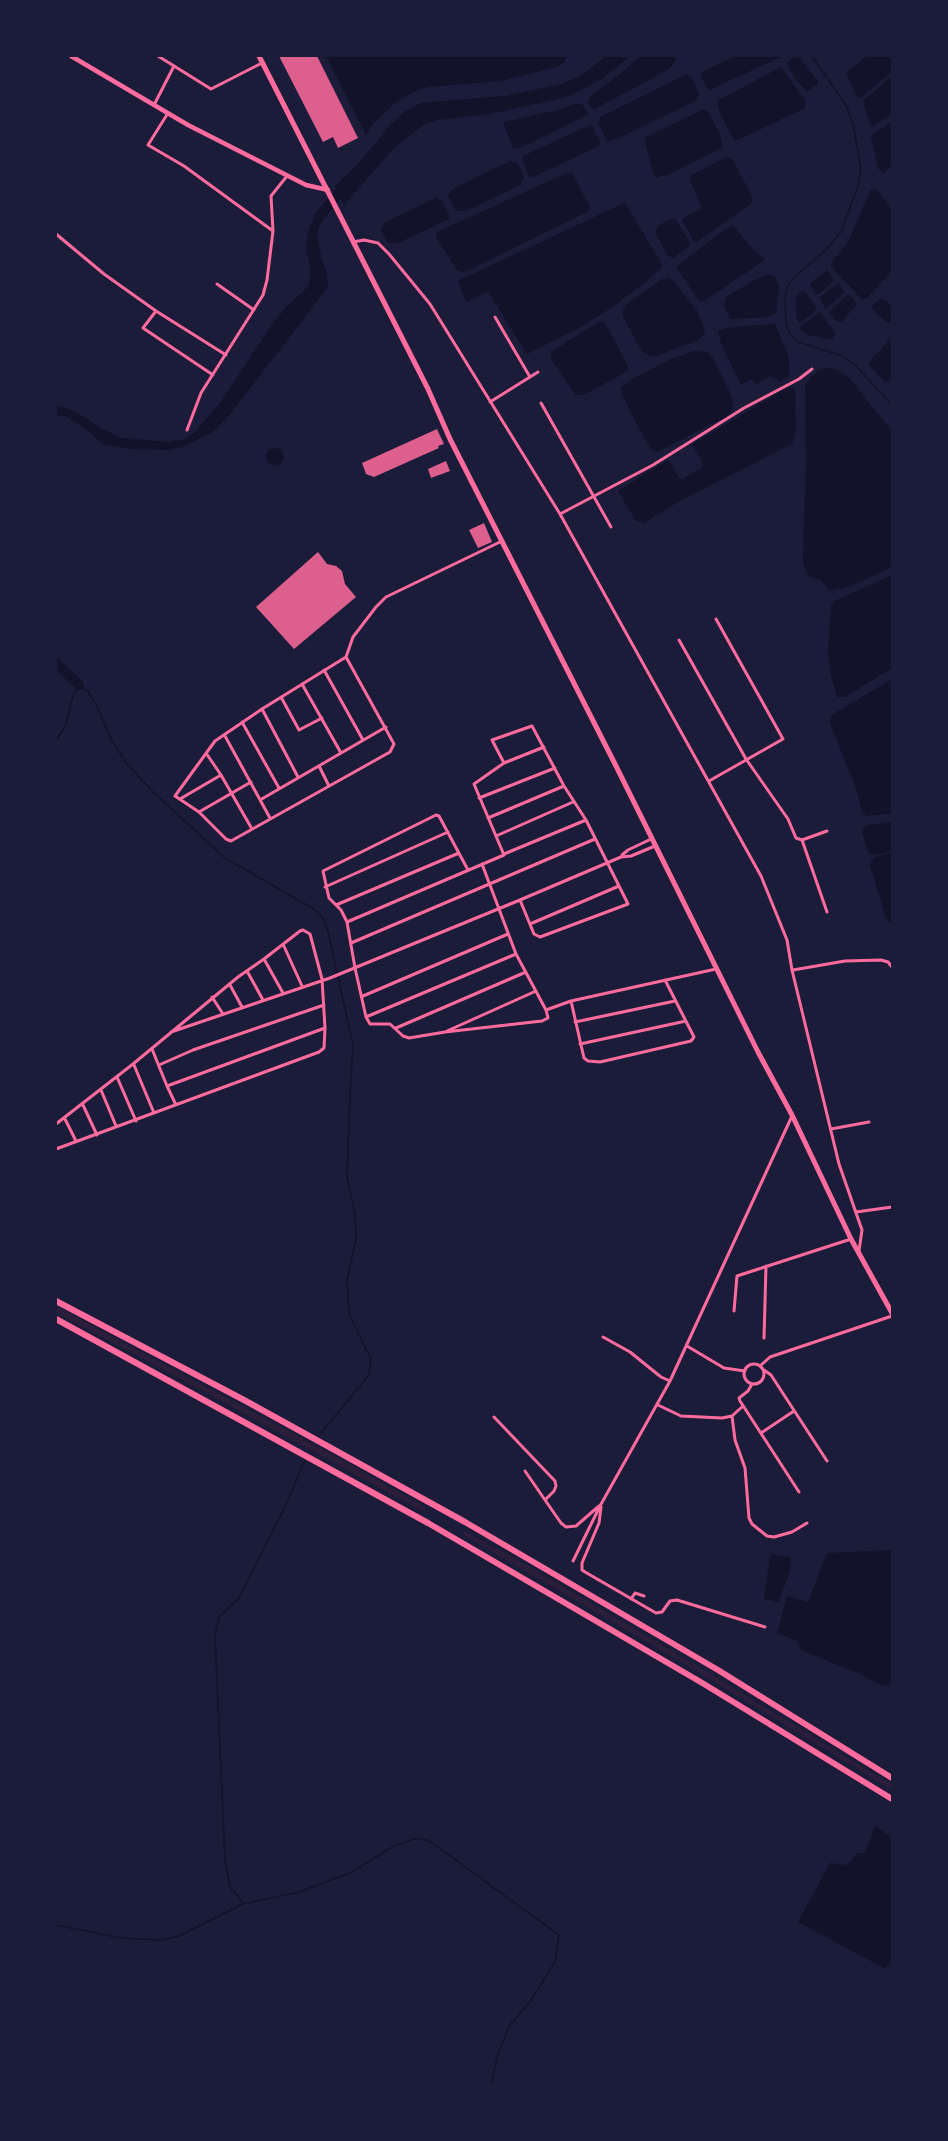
<!DOCTYPE html>
<html>
<head>
<meta charset="utf-8">
<style>
  body { margin:0 }
  #map { position:relative; width:948px; height:2141px; overflow:hidden; background:#1b1b3a; font-family:"Fira Sans Condensed",sans-serif }
  canvas { display:block }
  .frame { position:absolute; inset:0; border:57px solid #1b1b3a; pointer-events:none }
</style>
</head>
<body>
<div id="map">
<canvas width="948" height="2141"></canvas>
<div class="frame"></div>
</div>
<script>
const context = document.querySelector('canvas').getContext('2d');
context.lineJoin = 'round';
function paint(path, color) { context.fillStyle = color; context.fill(path, 'evenodd'); }
const shape = rows => new Path2D(rows.map(r => 'M' + r).join(''));
function stroke(path, color, width, dash) { context.strokeStyle = color; context.lineWidth = width; context.lineCap = dash ? 'butt' : 'round'; context.setLineDash(dash || []); context.stroke(path); }
paint(shape([
  [56,1306,339,1458,425,1507,425,1510,422,1511,183,1380,56,1313],
  [464,1531,525,1564,706,1671,892,1785,892,1790,688,1666,464,1535]
]), '#2a1e3b');
paint(shape([
  [326,56,568,56,563,63,557,67,520,76,501,81,427,87,416,91,396,102,373,124,366,135],
  [606,56,630,56,602,79,567,97,490,114,436,120,423,125,395,147,344,205,335,186,364,157,390,125,406,111,421,103,504,96,562,84,579,77],
  [640,56,677,56,673,65,667,70,595,109,591,107,588,103,590,96,624,71],
  [736,56,783,56,709,90,701,77,702,72],
  [798,56,818,82,818,84,807,91,796,80,787,63,789,60],
  [867,56,892,56,892,72,860,98,857,96,846,73],
  [781,67,806,102,805,108,740,139,734,140,721,115,717,103,719,100],
  [687,74,691,76,699,94,697,100,619,138,607,141,598,123,600,117],
  [892,76,892,113,873,127,870,124,863,101],
  [575,104,582,104,589,114,518,149,513,148,503,122,558,110],
  [704,109,710,114,721,137,723,147,669,174,657,178,653,173,645,142,646,137],
  [892,121,892,166,883,173,878,168,871,136],
  [590,125,592,126,600,141,599,146,533,177,529,176,522,160,523,156],
  [726,157,732,159,752,196,753,202,697,242,694,242,682,220,686,216,702,209,691,182,690,176],
  [510,161,517,163,521,169,524,178,520,185,466,211,457,211,454,208,448,196,451,190],
  [567,173,572,173,590,207,589,211,464,272,457,270,439,242,436,237,437,232],
  [875,188,892,209,892,271,867,298,862,300,831,266,832,262,848,242,870,191],
  [436,198,441,200,449,214,449,219,396,244,387,242,381,230,384,223],
  [624,203,627,206,663,266,647,281,611,308,579,328,527,354,489,293,484,293,467,302,465,301,458,281],
  [325,204,328,209,319,227,317,236,322,260,327,273,328,287,231,413,214,431,185,446,169,450,131,449,104,445,82,426,65,416,56,415,56,406,63,407,79,414,104,430,122,438,169,442,185,439,194,433,220,403,273,323,289,304,304,291,309,284,311,272,306,248,307,237,310,225],
  [675,218,690,243,690,246,673,258,667,255,655,232,657,228,664,222],
  [733,225,756,253,766,259,704,301,699,301,676,267,727,228],
  [827,270,834,281,820,293,816,294,810,284],
  [769,275,775,276,779,285,776,313,768,317,730,319,724,306,726,297,758,278],
  [669,278,675,283,698,312,705,332,700,339,657,356,651,356,644,353,637,343,623,316,623,310,627,304,662,279],
  [838,283,845,292,826,309,819,298],
  [801,291,806,293,816,307,815,311,800,323,797,320,796,304,796,296],
  [847,295,851,296,857,304,842,321,837,322,829,312],
  [880,299,886,300,892,306,892,323,887,323,872,309,872,305],
  [820,312,836,334,831,340,808,335,800,329,801,326],
  [600,321,605,323,618,347,628,367,628,371,584,395,576,395,552,361,551,354,554,350],
  [775,324,789,358,789,375,781,382,770,376,756,384,752,379,741,385,721,343,718,331,731,327],
  [892,337,892,379,886,383,869,365,869,362],
  [694,351,707,352,713,358,731,395,733,406,732,411,729,415,657,452,652,451,635,421,622,394,621,388,632,379,648,371,673,358],
  [828,368,837,370,849,378,892,431,892,567,851,586,830,591,820,580,809,577,803,563,803,555,806,468,805,385,812,376,821,369],
  [789,387,795,389,795,391,796,432,792,444,681,500,644,523,636,521,618,491,667,460,669,461,679,478,683,479,702,468,703,464,692,444],
  '266 457a9 9 0 1 1 18 0a9 9 0 1 1-18 0Z',
  [892,575,892,668,845,697,837,697,831,676,828,652,831,606,835,601],
  [892,679,892,813,867,816,863,813,855,786,830,723,830,718,832,715],
  [892,821,892,851,873,855,868,851,862,832,865,826],
  [892,853,892,924,889,922,886,918,870,865,873,859,877,856],
  [891,1550,892,1682,890,1685,883,1686,858,1673,801,1650,797,1641,777,1633,787,1596,808,1602,827,1553],
  [772,1554,789,1557,791,1560,790,1572,778,1602,764,1599,770,1556],
  [875,1826,892,1838,892,1962,884,1968,798,1922,830,1863,847,1865,858,1853,865,1853]
]), '#12122b');
stroke(shape([
  [812,56,846,105,853,124,861,169,858,186,841,232,823,253,794,277,788,286,785,296,786,324,790,334,798,342,840,355,855,365,892,405],
  [56,741,65,727,73,696,79,685,88,691,98,708,111,739,127,764,155,794,225,858,312,908,322,916,327,927,353,1045,350,1093,347,1177,355,1214,356,1239,347,1280,349,1314,371,1359,369,1375,321,1433],
  [243,1903,230,1887,225,1861,215,1635,219,1617,239,1598,285,1507,305,1460],
  [56,1925,121,1938,161,1940,179,1936,243,1904,299,1892,350,1873,394,1846,414,1839,428,1840,559,1935,555,1962,530,2002,510,2025,498,2053,491,2086]
]), '#12122b', 1.5);
stroke(shape([
  [318,218,347,184],
  [56,663,79,685]
]), '#12122b', 10);
paint(shape([
  [279,56,317,56,358,138,338,148,333,137,323,142],
  [437,429,444,444,438,446,439,448,374,477,366,474,362,463],
  [446,461,450,471,431,478,428,469],
  [484,523,492,542,478,548,469,530],
  [318,552,327,564,336,566,342,571,345,584,356,597,294,649,256,607]
]), '#dd5f8e');
stroke(shape([
  [158,56,211,89,262,63],
  [154,105,174,66],
  [168,113,148,145,184,166,273,231],
  [56,234,104,274,156,311,226,355],
  [353,242,364,240,378,243,389,254,430,304,560,514,761,876,787,940,792,970,839,1164,862,1230,859,1251],
  [217,284,254,310],
  [156,311,143,328,213,375],
  [495,317,530,377],
  [490,402,538,372],
  [541,403,611,527],
  [187,430,201,393,263,295,267,280,273,231,271,196,287,176],
  [560,514,653,465,744,408,799,379,812,369],
  [679,640,746,759,788,819,796,838,802,840,827,831],
  [346,657,394,744,390,752,231,841,226,839,199,812,175,796,215,741,262,709,346,657,353,637,376,607,386,597,502,541],
  [324,670,363,740],
  [302,684,341,753],
  [281,697,299,730,322,718],
  [262,709,298,777],
  [242,722,279,788],
  [225,736,270,818],
  [206,753,221,775,252,829],
  [504,763,544,747],
  [319,766,329,786],
  [709,781,783,739,716,619],
  [479,798,555,768],
  [180,799,221,775],
  [260,800,386,727],
  [199,812,251,782],
  [488,818,564,786],
  [496,836,573,802],
  [802,840,827,912],
  [504,854,586,820],
  [622,855,628,850,651,839],
  [468,870,439,816,436,815,323,871,329,898,341,910,347,922,355,968,366,1017,370,1024,390,1024,403,1036,409,1038,445,1032,542,1021,548,1018,546,1010,516,954,482,864],
  [325,887,448,832],
  [336,905,459,853],
  [347,922,504,855,474,784,504,763,492,740,532,726,564,786,586,820,628,904,540,937,534,934,520,900],
  [530,924,619,886],
  [351,943,595,839],
  [283,944,302,986],
  [264,959,283,993],
  [793,970,845,961,881,960,888,962,892,967],
  [247,971,263,1000],
  [230,985,242,1007],
  [363,996,508,934],
  [212,997,223,1014],
  [571,1001,584,1058,588,1061,600,1062,691,1041,694,1037,665,980],
  [546,1010,571,1001,716,969],
  [366,1017,516,954],
  [575,1022,675,1001],
  [396,1028,526,972],
  [447,1031,536,991],
  [171,1032,330,978,520,900,621,857,631,856,655,846],
  [580,1044,686,1021],
  [152,1049,167,1086,176,1105],
  [134,1065,154,1113],
  [159,1065,193,1050,324,1005],
  [117,1077,136,1121],
  [167,1086,325,1028],
  [101,1090,116,1126],
  [83,1105,97,1135],
  [65,1119,76,1141],
  [56,1124,133,1064,238,977,264,959,300,931,303,930,310,934,322,979,325,1028,324,1048,319,1052,56,1149],
  [831,1129,869,1122],
  [856,1212,892,1207],
  [734,1311,737,1276,851,1239],
  [603,1337,630,1352,661,1377,670,1381],
  [764,1338,766,1266],
  [687,1346,724,1368,745,1371],
  '744 1374a10 10 0 1 1 20 0a10 10 0 1 1-20 0Z',
  [760,1366,770,1357,892,1316],
  [764,1370,771,1375,827,1461],
  [752,1384,748,1391,739,1398,740,1401,799,1492],
  [658,1405,681,1416,722,1418,732,1416,743,1406],
  [732,1416,735,1440,745,1468,749,1518,752,1524,767,1536,774,1537,792,1532,807,1523],
  [494,1417,555,1481,556,1486,554,1491,545,1500,561,1523,566,1527,576,1526,599,1506],
  [761,1433,794,1411],
  [525,1471,545,1500],
  [601,1507,599,1523,582,1563,582,1570,585,1572,656,1613,662,1612,670,1601,677,1600,765,1627],
  [573,1561,600,1506,670,1381,792,1116],
  [631,1599,635,1593,644,1596]
]), '#ff6b9d', 3);
stroke(shape([
  [71,56,188,125,306,185,328,190]
]), '#ff6b9d', 4.5);
stroke(shape([
  [259,56,428,389,450,439,615,764,758,1052,792,1115,851,1239,892,1313]
]), '#ff6b9d', 5);
stroke(shape([
  [56,1301,244,1400,465,1522,718,1670,892,1778],
  [56,1319,428,1523,704,1684,892,1799]
]), '#ff6b9d', 6);
</script>
</body>
</html>
